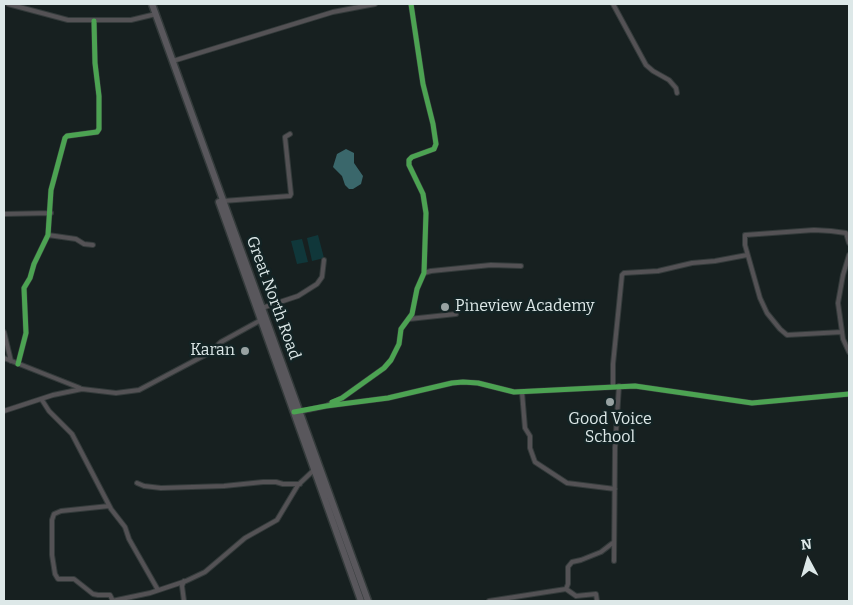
<!DOCTYPE html>
<html>
<head>
<meta charset="utf-8">
<style>
  body { margin:0 }
  #map { position:relative; width:853px; height:605px; overflow:hidden; background:#172020; font-family:Bitter,serif }
  canvas { display:block }
  .frame { position:absolute; inset:0; border:5px solid #dde8e8; pointer-events:none }
  .north { position:absolute; left:783px; top:535px; width:50px; height:50px; -webkit-text-stroke:4px #132324; paint-order:stroke; rotate:354deg; font-size:14px; font-weight:700; line-height:20px; text-align:center; color:#dde8e8 }
  .north::after { content:''; display:block; margin:auto; width:18px; height:22px; background:#dde8e8; clip-path:polygon(50% 0,100% 100%,50% 72%,0 100%) }
</style>
</head>
<body>
<div id="map">
<canvas width="853" height="605"></canvas>
<div class="frame"></div>
<div class="north">N</div>
</div>
<script>
const context = document.querySelector('canvas').getContext('2d');
context.lineJoin = 'round';
function paint(path, color) { context.fillStyle = color; context.fill(path, 'evenodd'); }
const shape = rows => new Path2D(rows.map(r => 'M' + r).join(''));
function stroke(path, color, width, dash) { context.strokeStyle = color; context.lineWidth = width; context.lineCap = dash ? 'butt' : 'round'; context.setLineDash(dash || []); context.stroke(path); }
function write(font, color, halo, rows, align = 'center') {
  context.font = font + ' Bitter,serif'; context.lineWidth = 5; context.setLineDash([]); context.textBaseline = 'middle'; context.strokeStyle = halo; context.fillStyle = color; for (const [text, x, y, turn = 0] of rows) {
    context.save(); context.translate(x, y); context.rotate((+turn || 0) * Math.PI / 180); context.textAlign = isNaN(turn) ? turn : align; if (halo) context.strokeText(text, 0, 0); context.fillText(text, 0, 0); context.restore();
  }
}
paint(shape([
  [318,235,324,258,312,261,307,238],
  [302,239,308,262,297,264,291,241]
]), '#10373a');
paint(shape([
  [346,149,354,153,354,163,363,176,361,184,353,189,349,189,345,185,342,176,333,167,337,154]
]), '#3a676b');
const street = shape([
  [8,4,68,20,131,20,156,14],
  [613,4,646,65,653,71,669,80,676,88,677,93],
  [173,61,333,12,375,4],
  [223,201,290,196,291,194,285,137,290,134],
  [4,214,51,213],
  [48,235,76,239,84,244,93,245],
  [849,255,843,275,838,303,843,339,849,352],
  [424,273,431,271,491,265,521,266],
  [262,308,298,296,317,284,322,277,324,260],
  [409,319,456,314],
  [4,332,11,361],
  [842,332,787,335,780,329,767,313,760,298,745,245,745,235,814,230,831,231,846,233,849,243],
  [4,358,80,388],
  [18,364,26,333,24,288,30,278,34,264,48,235,51,190,65,138,67,136,97,132,99,129,99,96,95,63,94,21],
  [613,386,613,364,622,275,624,273,658,271,692,263,715,261,747,255],
  [522,392,525,428,530,436,530,448,535,462,567,483,615,489],
  [42,400,49,411,72,434,111,509,125,527,129,539,158,590],
  [328,405,342,398,384,368,391,360,399,344,401,329,412,314,417,289,424,273,426,213,423,194,409,165,409,160,412,157,434,149,436,144,433,124,423,84,411,4],
  [4,411,53,395,82,389,116,393,139,390,209,353,221,342,261,320],
  [298,412,326,406,388,398,452,383,463,382,478,383,514,392,635,386,752,403,849,394],
  [137,483,144,486,161,488,224,486,263,482,276,482,283,484,300,484],
  [109,506,61,511,54,514,52,520,52,555,55,574,58,579,74,579,93,594,98,595,110,595,113,601],
  [614,561,615,448,619,386],
  [566,589,568,584,568,567,572,562,581,560,601,552,614,542],
  [112,601,150,593,186,581,205,572,245,538,277,520,298,485,315,469],
  [184,601,182,586,184,581],
  [489,601,566,589,576,596,596,594,597,601]
]);
const highway = shape([
  [152,4,368,601],
  [219,202,361,601]
]);
stroke(street, '#343b3b', 6);
stroke(highway, '#343b3b', 9);
stroke(street, '#545255', 4);
stroke(highway, '#59575c', 6);
stroke(shape([
  [18,364,26,333,24,288,30,278,34,264,48,235,51,190,65,138,67,136,97,132,99,129,99,96,95,63,94,21],
  [332,402,342,398,384,368,391,360,399,344,401,329,412,314,417,289,424,273,426,213,423,194,409,165,409,160,412,157,434,149,436,144,433,124,423,84,411,4],
  [294,412,326,406,388,398,452,383,463,382,478,383,514,392,635,386,752,403,849,394]
]), '#4ca352', 5);
for (const [x, y, r, color] of [
  [445,307,5,"#98a2a2"],
  [245,351,5,"#98a2a2"],
  [610,402,5,"#98a2a2"]
]) { const dot = new Path2D(); dot.arc(x, y, r, 0, 2 * Math.PI); context.fillStyle = color; context.fill(dot); stroke(dot, '#132324', 2); }
write('16px', '#dde8e8', '#132324', [
  ["Great North Road",273,298,70]
]);
write('16px', '#dde8e8', '#132324', [
  ["Pineview Academy",455,307],
  ["Karan",235,351,"right"],
  ["Good Voice",610,420,"center"],
  ["School",610,438,"center"]
], 'left');
</script>
</body>
</html>
